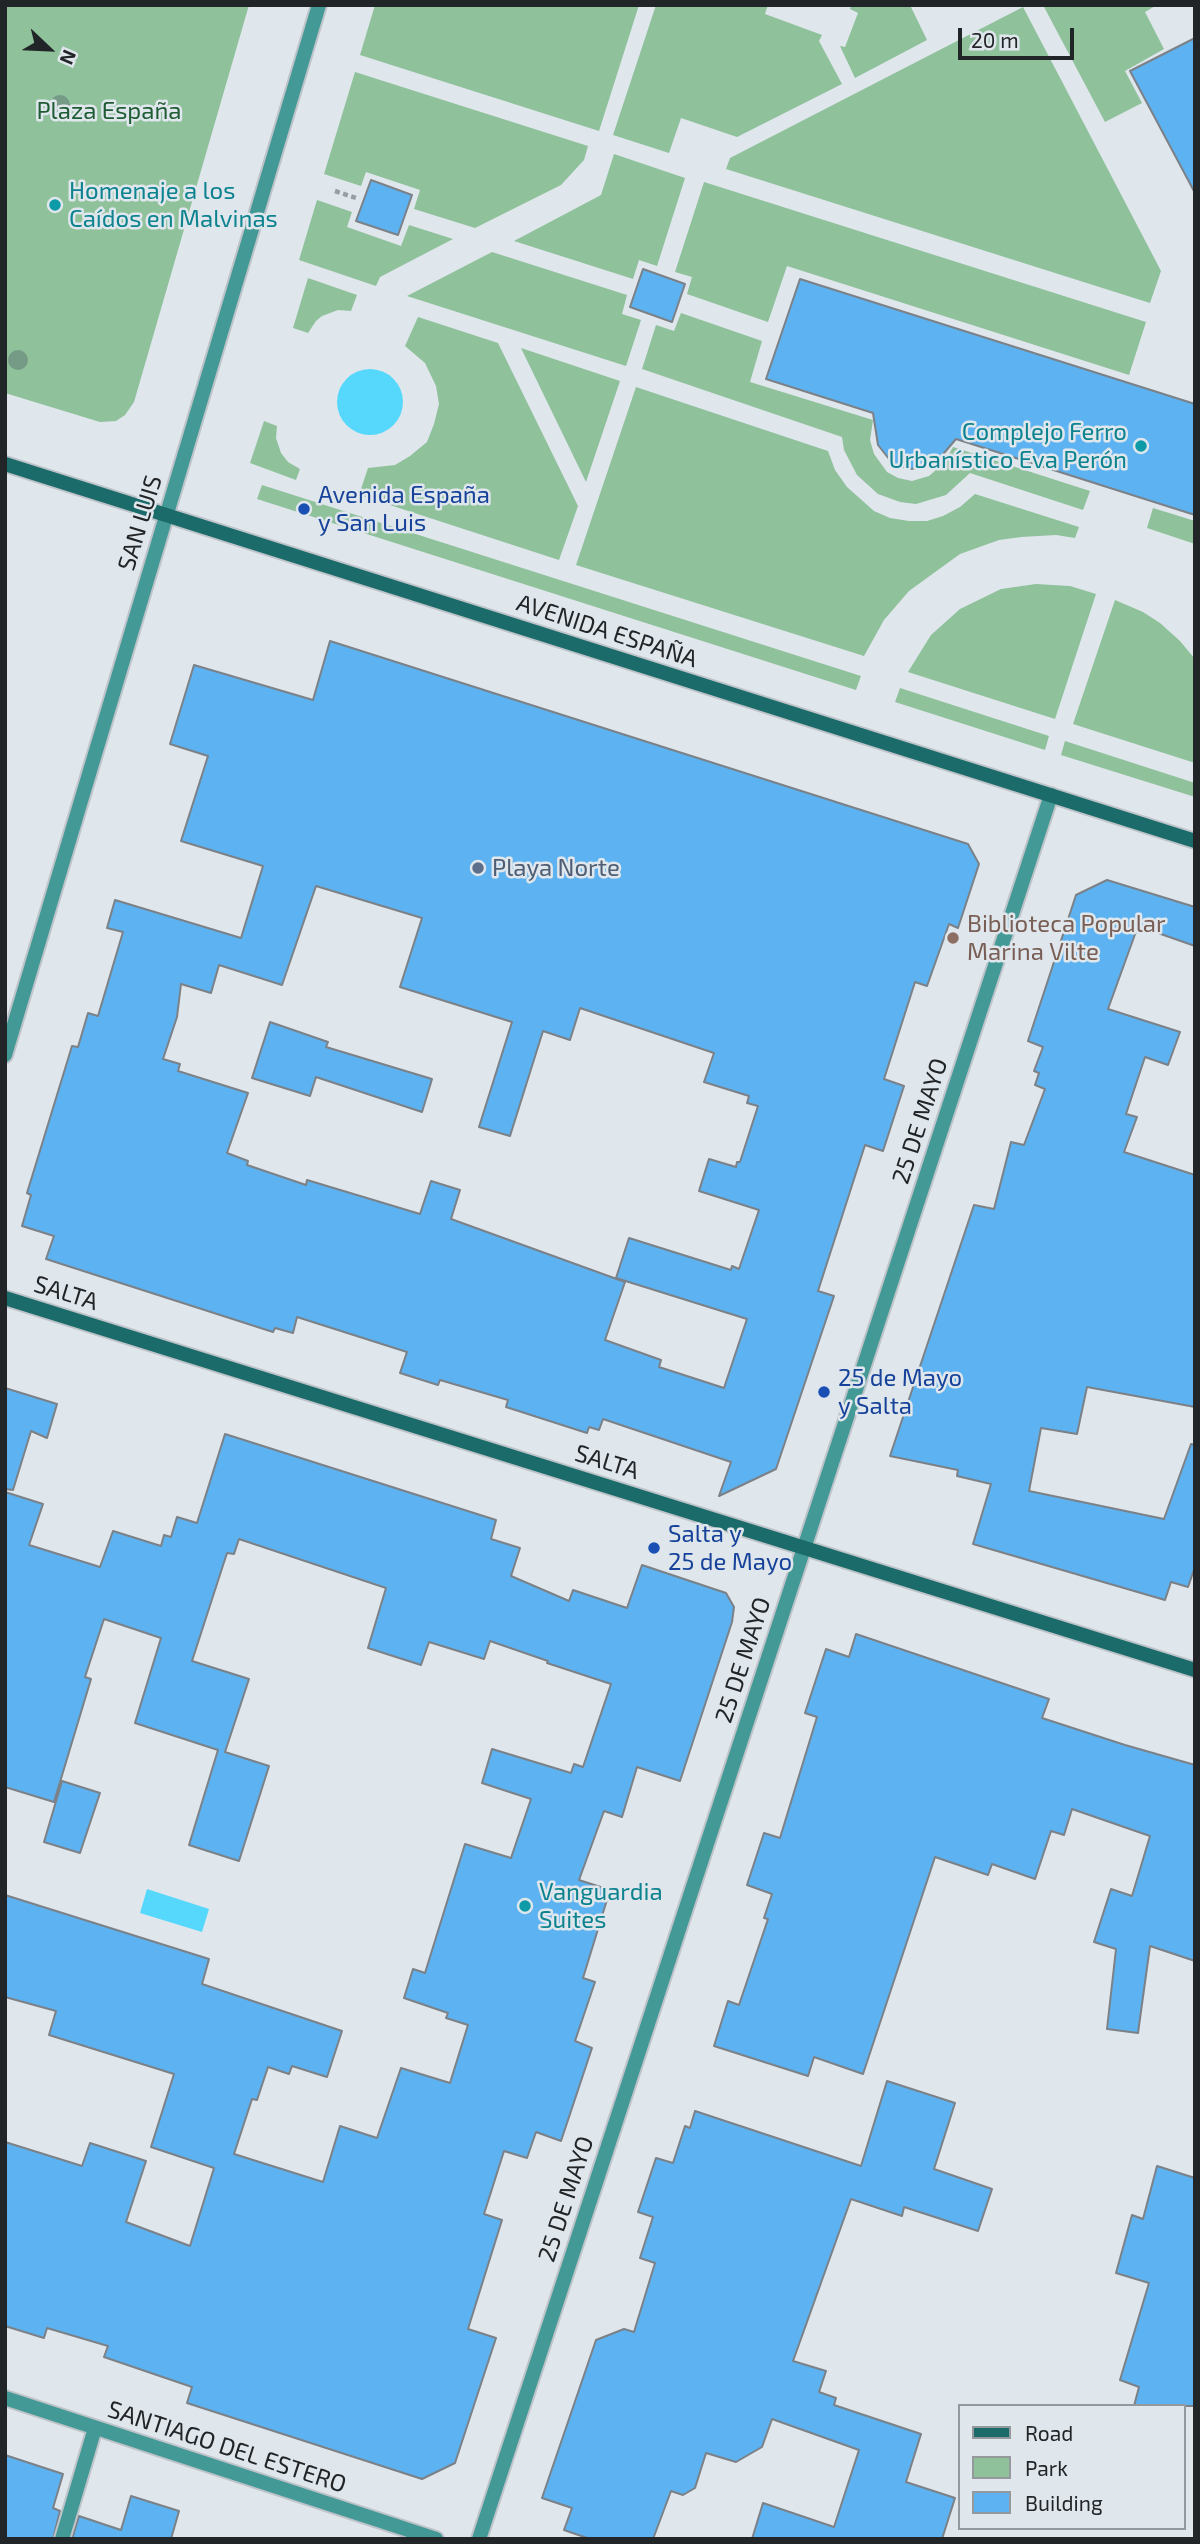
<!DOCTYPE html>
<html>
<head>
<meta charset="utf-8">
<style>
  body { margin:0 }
  #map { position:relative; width:1200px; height:2544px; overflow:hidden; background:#dfe6ec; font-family:"Exo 2",sans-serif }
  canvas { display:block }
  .frame { position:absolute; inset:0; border:7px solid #222527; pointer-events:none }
  .legend { position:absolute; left:958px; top:2404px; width:228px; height:126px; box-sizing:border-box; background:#dfe6ec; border:2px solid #93999d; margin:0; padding:9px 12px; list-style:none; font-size:21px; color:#222527 }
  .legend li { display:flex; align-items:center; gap:14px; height:35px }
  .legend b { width:35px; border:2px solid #93999d }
  .north { position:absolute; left:14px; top:14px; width:70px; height:70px; -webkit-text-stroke:5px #dfe6ec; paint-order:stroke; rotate:113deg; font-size:19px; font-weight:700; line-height:28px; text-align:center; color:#222527 }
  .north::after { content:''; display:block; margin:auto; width:24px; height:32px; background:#222527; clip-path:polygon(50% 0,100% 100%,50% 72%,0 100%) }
  .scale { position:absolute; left:958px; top:28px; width:116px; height:32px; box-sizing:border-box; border:4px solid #222527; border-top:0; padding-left:9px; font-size:21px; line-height:24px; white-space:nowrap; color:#222527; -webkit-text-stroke:5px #dfe6ec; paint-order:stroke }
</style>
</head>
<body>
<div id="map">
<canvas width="1200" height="2544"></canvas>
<div class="frame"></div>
<ul class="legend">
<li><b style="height:9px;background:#1a6b69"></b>Road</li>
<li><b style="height:19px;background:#8fc19b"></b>Park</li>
<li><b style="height:19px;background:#5db3f1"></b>Building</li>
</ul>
<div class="north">N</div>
<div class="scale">20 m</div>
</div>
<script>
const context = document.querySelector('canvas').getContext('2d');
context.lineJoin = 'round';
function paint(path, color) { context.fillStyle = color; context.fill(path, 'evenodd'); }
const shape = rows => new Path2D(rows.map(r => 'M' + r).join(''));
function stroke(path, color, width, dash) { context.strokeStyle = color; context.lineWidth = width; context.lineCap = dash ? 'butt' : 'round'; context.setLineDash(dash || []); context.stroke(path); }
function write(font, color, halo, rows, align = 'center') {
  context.font = font + ' "Exo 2",sans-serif'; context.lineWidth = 5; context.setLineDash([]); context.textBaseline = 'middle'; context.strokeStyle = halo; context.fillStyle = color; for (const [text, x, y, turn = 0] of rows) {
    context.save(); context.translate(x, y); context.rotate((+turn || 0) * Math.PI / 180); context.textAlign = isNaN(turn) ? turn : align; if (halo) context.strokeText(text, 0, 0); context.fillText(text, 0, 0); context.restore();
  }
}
paint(shape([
  [5,5,249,5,134,402,125,415,116,421,100,422,5,393],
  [375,5,639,5,599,131,360,55],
  [656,5,768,5,765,14,822,35,819,41,842,84,737,137,681,118,669,153,613,135],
  [851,5,910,5,927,40,855,78,840,46,845,47,858,13,850,9],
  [1043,5,1157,5,1145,12,1164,49,1125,71,1142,103,1105,122],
  [1023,7,1161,271,1150,303,726,169,730,158],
  [355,72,588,146,584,160,561,185,475,228,414,209,420,190,366,172,361,186,324,174],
  [614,154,685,178,657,266,639,260,633,279,514,241,601,195],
  [704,182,1146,322,1129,375,787,266,768,322,687,294,692,277,675,272],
  [317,200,352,212,347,227,401,246,409,225,453,239,380,277,376,286,299,260],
  [492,252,627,295,622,314,641,320,626,366,407,296],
  [308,278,357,295,351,311,338,310,322,316,316,321,308,333,293,328],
  [681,313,762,341,750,382,873,420,870,440,874,454,887,472,898,478,912,481,929,476,944,463,953,447,1090,491,1083,510,970,473,946,495,916,504,900,502,878,494,857,475,844,450,842,437,642,369,656,325,674,331],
  [418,317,498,343,578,506,559,560,359,495,368,468,395,465,410,456,427,442,434,424,439,404,436,386,425,363,405,346],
  [521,348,620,381,586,482],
  [636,387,828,451,835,470,847,487,874,511,890,518,909,521,927,521,943,516,960,507,975,494,1079,527,1075,538,1056,535,1021,537,999,540,960,554,909,591,884,620,864,656,576,565],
  [264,421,277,426,276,438,281,453,288,462,300,469,296,480,250,463],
  [262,485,861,676,856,690,257,499],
  [1153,508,1195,521,1195,544,1147,528],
  [1036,584,1070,586,1096,594,1055,719,908,672,931,635,960,609,1001,589],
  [1115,600,1143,612,1160,623,1180,641,1195,659,1195,763,1073,724],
  [900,688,1049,736,1045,750,895,702],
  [1065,741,1195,783,1195,797,1061,755]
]), '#8fc19b');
paint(shape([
  '337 402a33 33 0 1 1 66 0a33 33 0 1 1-66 0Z',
  [147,1889,209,1909,202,1932,140,1913]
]), '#56d8fc');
const building = shape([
  [1195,38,1195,193,1130,71,1195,38],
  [371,180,412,195,398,235,356,221,371,180],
  [643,269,685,284,672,322,630,307,643,269],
  [800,279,1195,404,1195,515,956,439,939,459,928,466,911,469,893,464,878,445,873,413,766,379,800,279],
  [330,641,968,844,979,864,958,928,949,924,927,986,915,982,884,1079,904,1086,883,1151,865,1145,818,1291,834,1296,776,1469,719,1496,731,1462,603,1419,599,1430,589,1427,587,1433,506,1407,508,1400,440,1380,438,1385,400,1373,407,1352,297,1317,293,1333,275,1328,273,1332,46,1259,54,1236,22,1226,31,1195,27,1193,72,1046,78,1047,88,1013,98,1016,123,932,107,928,115,900,241,938,263,866,181,841,208,756,170,744,194,665,313,700,330,641],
  [316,886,422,918,400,987,512,1022,479,1127,510,1136,543,1031,570,1040,580,1008,714,1053,704,1082,749,1096,747,1103,758,1106,740,1162,737,1162,736,1167,709,1159,699,1191,759,1210,739,1269,732,1266,731,1270,629,1238,616,1278,747,1319,724,1388,659,1367,661,1360,605,1340,625,1282,451,1219,460,1190,431,1181,420,1214,307,1180,306,1185,247,1165,248,1161,227,1153,248,1093,178,1071,180,1064,163,1059,177,1017,181,984,211,993,219,965,282,985,316,886],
  [1107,880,1195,907,1195,946,1138,926,1108,1009,1180,1032,1168,1065,1145,1057,1126,1114,1137,1117,1124,1152,1195,1175,1195,1407,1087,1387,1077,1434,1041,1428,1029,1491,1164,1519,1191,1444,1195,1445,1195,1567,1188,1587,1171,1582,1165,1600,973,1544,991,1484,957,1476,958,1470,890,1456,974,1205,994,1209,1011,1142,1024,1145,1045,1089,1035,1085,1039,1073,1034,1071,1043,1047,1028,1041,1076,895,1107,880],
  [270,1022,328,1042,326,1047,432,1079,422,1112,316,1077,310,1096,252,1078,270,1022],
  [5,1388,57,1404,47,1438,31,1431,13,1490,5,1489,5,1388],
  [225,1434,496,1520,491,1539,520,1548,511,1576,569,1601,573,1590,627,1608,642,1565,726,1593,734,1607,732,1622,680,1781,637,1767,622,1817,604,1811,579,1880,610,1890,583,1978,595,1982,575,2041,592,2048,561,2141,536,2132,527,2158,504,2151,484,2214,502,2220,468,2329,496,2338,455,2463,422,2479,187,2403,192,2387,104,2357,108,2346,47,2328,44,2338,5,2326,5,2142,82,2166,90,2143,146,2161,126,2222,190,2246,214,2168,151,2147,174,2074,49,2035,56,2011,5,1997,5,1895,209,1959,202,1984,342,2031,327,2077,292,2066,289,2074,268,2067,257,2100,252,2099,234,2154,323,2182,340,2126,377,2138,401,2068,450,2083,468,2025,446,2018,448,2013,404,1998,413,1969,425,1973,465,1844,511,1858,531,1799,482,1783,492,1749,571,1773,574,1764,583,1767,611,1684,547,1663,548,1661,490,1641,484,1659,429,1642,421,1665,368,1648,386,1588,239,1539,234,1554,227,1553,192,1661,249,1679,225,1752,269,1766,239,1861,189,1845,218,1750,135,1723,161,1638,104,1619,85,1677,91,1679,54,1802,5,1787,5,1492,43,1504,29,1545,100,1567,113,1531,161,1546,164,1535,171,1537,177,1517,197,1523,225,1434],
  [856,1634,1049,1699,1042,1718,1125,1745,1195,1765,1195,1961,1150,1946,1138,2033,1107,2029,1116,1949,1094,1942,1111,1889,1132,1896,1150,1836,1072,1809,1064,1835,1051,1831,1035,1879,992,1864,988,1875,935,1857,863,2074,814,2057,808,2076,714,2046,728,2001,739,2005,768,1919,764,1918,772,1894,747,1885,764,1833,780,1838,817,1717,805,1713,826,1649,849,1657,856,1634],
  [62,1781,100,1793,80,1853,44,1842,62,1781],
  [887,2081,955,2103,934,2169,992,2189,978,2231,904,2207,902,2216,851,2199,793,2361,826,2371,819,2392,836,2398,834,2405,921,2434,906,2482,955,2498,942,2539,752,2539,763,2503,834,2527,859,2450,772,2419,762,2447,736,2462,706,2453,695,2488,683,2495,671,2491,653,2539,590,2539,564,2530,572,2508,542,2498,596,2340,624,2329,634,2332,655,2263,640,2258,653,2217,638,2212,656,2158,673,2163,685,2126,690,2128,695,2111,861,2166,887,2081],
  [1157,2166,1195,2178,1195,2406,1134,2406,1139,2387,1120,2380,1149,2283,1116,2273,1132,2215,1143,2219,1157,2166],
  [5,2455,63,2474,53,2508,60,2511,53,2539,5,2539,5,2455],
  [131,2496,179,2511,171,2539,72,2539,79,2516,121,2530,131,2496]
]);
paint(building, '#5db3f1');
stroke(building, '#7b8187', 2);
const minor = shape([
  [5,1055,319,5],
  [5,2398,436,2539],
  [62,2539,95,2428],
  [479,2539,1051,795]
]);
const secondary = shape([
  [5,464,1195,841],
  [5,1298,1195,1670]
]);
stroke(minor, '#bdc3c9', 18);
stroke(secondary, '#bdc3c9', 18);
stroke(shape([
  [335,191,359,199]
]), '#989da2', 4.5, [5, 3.5]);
stroke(minor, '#439996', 14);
stroke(secondary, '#1a6b69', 14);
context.fillStyle = '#759a86';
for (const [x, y] of [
  [60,105],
  [18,360]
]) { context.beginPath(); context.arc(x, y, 10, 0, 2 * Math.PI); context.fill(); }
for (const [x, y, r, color] of [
  [55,205,7,"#0f9aa8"],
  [1141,446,7,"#0f9aa8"],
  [304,509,7,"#1a4fb4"],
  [478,868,7,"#5c6f8a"],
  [953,938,7,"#8d6e63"],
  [824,1392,7,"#1a4fb4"],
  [654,1548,7,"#1a4fb4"],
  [525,1906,7,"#0f9aa8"]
]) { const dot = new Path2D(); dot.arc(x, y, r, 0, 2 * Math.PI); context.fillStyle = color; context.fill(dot); stroke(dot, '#dfe6ec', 2.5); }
write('24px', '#1f5c33', '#dfe6ec', [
  ["Plaza España",109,111]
]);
write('24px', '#0d838f', '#dfe6ec', [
  ["Homenaje a los",69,191],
  ["Caídos en Malvinas",69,219],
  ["Complejo Ferro",1127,432,"right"],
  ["Urbanístico Eva Perón",1127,460,"right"],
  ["Vanguardia",539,1892],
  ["Suites",539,1920]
], 'left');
write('24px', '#164399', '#dfe6ec', [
  ["Avenida España",318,495],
  ["y San Luis",318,523],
  ["25 de Mayo",838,1378],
  ["y Salta",838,1406],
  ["Salta y",668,1534],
  ["25 de Mayo",668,1562]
], 'left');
write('24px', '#222527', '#dfe6ec', [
  ["SAN LUIS",140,523,-73],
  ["AVENIDA ESPAÑA",607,631,18],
  ["25 DE MAYO",920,1121,-72],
  ["SALTA",66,1293,17],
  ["SALTA",607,1462,17],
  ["25 DE MAYO",743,1660,-72],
  ["25 DE MAYO",566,2199,-72],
  ["SANTIAGO DEL ESTERO",227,2447,18]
]);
write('24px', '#4e5e75', '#dfe6ec', [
  ["Playa Norte",492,868]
], 'left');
write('24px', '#785e54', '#dfe6ec', [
  ["Biblioteca Popular",967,924],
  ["Marina Vilte",967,952]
], 'left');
</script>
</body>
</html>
